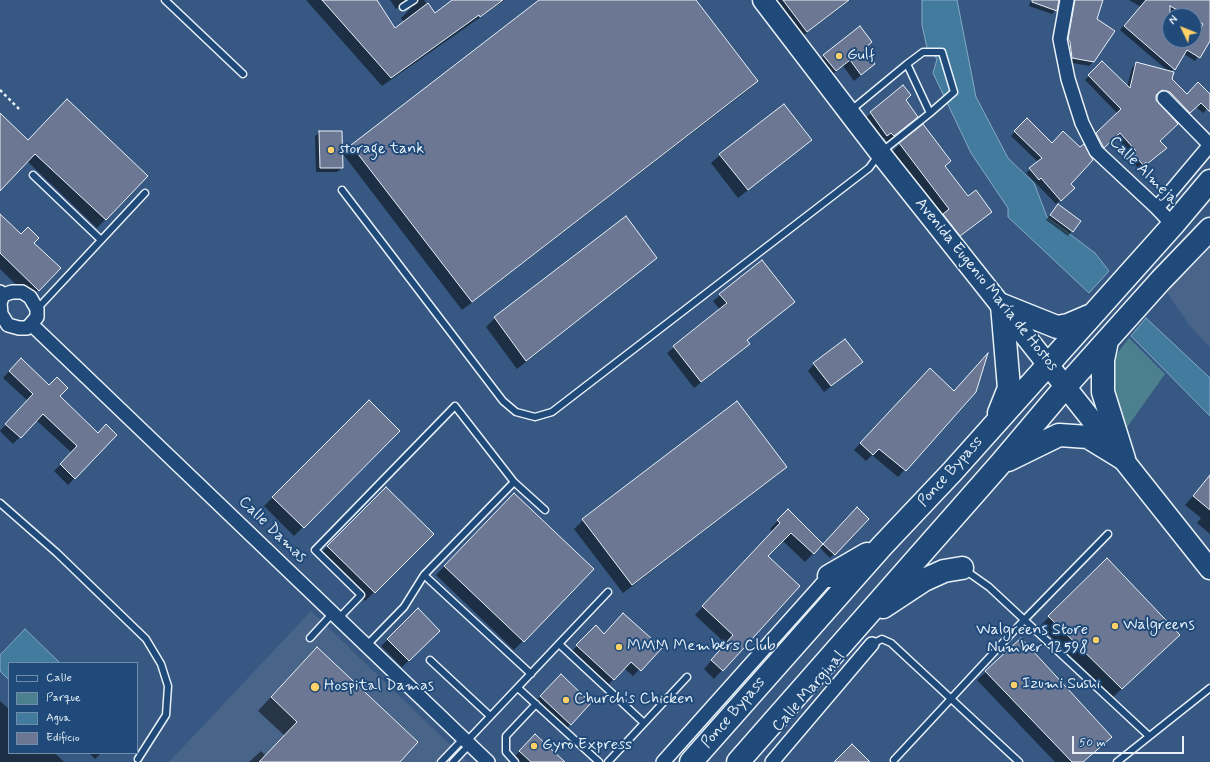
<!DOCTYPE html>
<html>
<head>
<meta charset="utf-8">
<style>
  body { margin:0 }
  #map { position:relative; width:1210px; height:762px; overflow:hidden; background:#365882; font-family:Mynerve,sans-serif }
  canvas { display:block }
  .legend { position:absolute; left:8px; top:662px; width:130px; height:92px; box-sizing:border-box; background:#1f4a7a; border:1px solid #6f8dac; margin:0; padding:5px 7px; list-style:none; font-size:12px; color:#e8f1f8 }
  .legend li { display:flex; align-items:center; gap:8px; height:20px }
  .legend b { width:20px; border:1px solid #6f8dac }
  .north { position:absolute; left:1162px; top:8px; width:40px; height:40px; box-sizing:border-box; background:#1f4a7a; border:1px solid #6f8dac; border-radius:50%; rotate:313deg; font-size:11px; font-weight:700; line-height:16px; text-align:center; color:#e8f1f8 }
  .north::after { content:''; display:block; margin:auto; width:14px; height:18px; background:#ffd166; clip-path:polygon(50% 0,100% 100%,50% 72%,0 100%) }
  .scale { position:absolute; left:1072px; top:736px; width:112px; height:18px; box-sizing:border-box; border:2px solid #e8f1f8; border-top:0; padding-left:5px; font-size:12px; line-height:14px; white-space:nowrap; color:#e8f1f8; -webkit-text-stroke:3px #1f4a7a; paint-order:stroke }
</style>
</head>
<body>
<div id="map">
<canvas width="1210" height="762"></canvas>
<ul class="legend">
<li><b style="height:5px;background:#1f4a7a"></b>Calle</li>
<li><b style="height:11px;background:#4c808e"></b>Parque</li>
<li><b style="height:11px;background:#437b9e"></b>Agua</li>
<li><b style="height:11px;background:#6c7793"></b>Edificio</li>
</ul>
<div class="north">N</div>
<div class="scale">50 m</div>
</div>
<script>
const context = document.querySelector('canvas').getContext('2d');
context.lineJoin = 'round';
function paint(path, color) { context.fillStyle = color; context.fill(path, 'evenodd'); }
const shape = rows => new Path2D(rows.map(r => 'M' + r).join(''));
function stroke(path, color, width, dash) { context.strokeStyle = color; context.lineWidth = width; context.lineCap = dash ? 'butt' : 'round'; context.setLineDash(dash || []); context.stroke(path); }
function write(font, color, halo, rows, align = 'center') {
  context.font = font + ' Mynerve,sans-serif'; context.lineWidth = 4; context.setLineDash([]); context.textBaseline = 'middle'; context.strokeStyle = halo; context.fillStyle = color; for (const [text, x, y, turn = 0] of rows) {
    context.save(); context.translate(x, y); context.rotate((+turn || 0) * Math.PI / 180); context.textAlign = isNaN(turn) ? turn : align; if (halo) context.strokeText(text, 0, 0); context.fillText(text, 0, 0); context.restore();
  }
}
paint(shape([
  [1210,245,1210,347,1189,325,1165,289],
  [311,611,468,762,169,762]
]), '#496489');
paint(shape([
  [1129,338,1165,374,1123,433,1116,413,1112,373,1116,355]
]), '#4c808e');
const water = shape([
  [922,0,957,0,976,97,1008,158,1034,183,1047,217,1095,253,1109,271,1089,293,1008,217,1008,208,971,153,933,73,937,59,927,48,922,25,922,0],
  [1146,318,1210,378,1210,416,1131,336,1146,318],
  [25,629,60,663,9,663,9,680,0,671,0,655,25,629]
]);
paint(water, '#437b9e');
stroke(water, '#85aac2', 1);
paint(shape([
  [306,0,376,0,394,29,404,22,401,18,411,8,404,4,396,9,390,0,424,0,434,14,461,0,505,0,382,86],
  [541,0,694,0,757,81,748,90,462,310,343,154,352,146],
  [768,0,850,0,797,40],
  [1031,0,1059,0,1056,10,1052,14,1029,6],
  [1070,0,1102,0,1096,20,1093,62,1089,66,1068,62,1065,43],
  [1129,0,1210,0,1210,39,1195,61,1184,54,1171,72,1171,79,1187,95,1210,95,1210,106,1203,113,1196,107,1185,117,1165,96,1156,95,1161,152,1143,168,1141,165,1138,168,1129,158,1132,155,1115,136,1100,151,1092,138,1118,114,1085,80,1102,62,1127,87,1132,68,1136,63,1168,71,1120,30,1141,7],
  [1170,16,1194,16,1194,40,1170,40],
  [863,50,874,64,854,81,843,66,829,77,817,62,824,56],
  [871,113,917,117,887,142,884,138,880,141,864,120],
  [0,114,28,142,147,176,97,228,27,161,0,189],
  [1027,119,1052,144,1069,184,1074,188,1056,204,1026,173,1038,162,1011,136],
  [320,132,342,168,337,172,316,172,315,136],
  [811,140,738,198,711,163,720,155],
  [900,144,944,166,968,198,991,211,951,244,891,153],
  [1058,205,1080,221,1068,236,1046,220],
  [0,215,60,268,30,298,0,269],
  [655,258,517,369,486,327,495,318],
  [762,262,746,340,749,344,694,388,667,353,720,310,713,301],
  [862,362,824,392,808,371,814,364],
  [14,366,59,396,98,434,116,435,68,485,54,471,72,453,36,420,13,444,0,431,28,401,3,378],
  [924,376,954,392,975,391,898,477,872,455,866,461,854,450],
  [369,401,399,431,294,536,264,506],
  [785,466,777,475,623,593,574,529,583,520],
  [1209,478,1210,478,1210,534,1197,523,1201,518,1185,505],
  [386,488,432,534,365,601,319,555],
  [506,503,592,569,514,650,436,575],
  [788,510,823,545,852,513,867,519,830,558,819,547,805,562,782,540,767,556,799,586,714,679,704,669,726,644,695,615,773,532,770,529],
  [1107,560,1170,643,1113,697,1040,626],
  [418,610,439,631,402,667,381,646],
  [596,627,604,635,660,649,633,676,624,668,607,686,571,652],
  [303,662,399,762,249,762,261,751,266,756,285,736,258,711],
  [986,672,1111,737,1083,762,1055,762,977,680],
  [561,676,590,703,564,731,534,703],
  [0,701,9,709,9,753,55,753,64,762,0,762],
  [535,736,563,762,518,762,513,758],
  [89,753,101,753,95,759]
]), '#0007');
const building = shape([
  [322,0,377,0,395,28,428,3,435,13,452,0,503,0,480,17,479,15,391,78,322,0],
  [539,0,696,0,758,81,472,302,351,145,539,0],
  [783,0,849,0,807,32,783,0],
  [1032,0,1059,0,1057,11,1032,2,1032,0],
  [1075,0,1103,0,1097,19,1115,31,1094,62,1072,58,1070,42,1068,39,1075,0],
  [1146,0,1210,0,1210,41,1200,58,1187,50,1175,70,1124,26,1146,0],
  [1170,6,1188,16,1194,16,1194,19,1203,24,1194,40,1170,40,1170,6],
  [860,26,872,42,864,49,875,64,861,75,850,60,836,71,823,55,860,26],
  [1102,61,1130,88,1136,62,1174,72,1172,79,1187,94,1198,82,1210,94,1210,112,1201,103,1190,113,1170,92,1162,90,1156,95,1156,100,1178,124,1160,141,1167,148,1147,164,1146,162,1143,165,1133,153,1136,151,1120,133,1104,148,1096,133,1121,109,1088,75,1102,61],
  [903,85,911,95,906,100,918,117,894,136,891,133,887,136,870,112,903,85],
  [67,99,148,176,106,220,35,154,0,191,0,113,28,140,67,99],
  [784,104,812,140,748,190,719,154,784,104],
  [1027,118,1052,143,1063,131,1080,147,1084,144,1093,160,1071,184,1075,188,1061,201,1041,178,1039,180,1029,168,1042,158,1014,131,1027,118],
  [923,124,951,161,945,166,968,196,976,190,992,212,960,236,943,214,949,209,899,143,923,124],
  [319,131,342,131,343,168,320,168,319,131],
  [1058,204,1081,221,1073,232,1050,215,1058,204],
  [0,214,21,234,28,227,39,238,34,243,61,268,39,291,0,253,0,214],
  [626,216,657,258,526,361,494,317,626,216],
  [762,260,795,302,747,340,750,344,701,382,673,346,727,303,719,294,762,260],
  [845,339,863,362,831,386,813,363,845,339],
  [988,353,976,392,906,471,879,449,873,455,860,443,930,368,954,391,988,353],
  [21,358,49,385,57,377,68,388,60,396,98,433,106,424,117,435,75,479,60,464,77,446,43,414,21,438,5,424,33,394,9,371,21,358],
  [369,400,400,431,304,528,272,497,369,400],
  [737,401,787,467,632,585,582,519,737,401],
  [1210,475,1210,510,1193,496,1210,475],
  [386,487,434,534,375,593,327,546,386,487],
  [514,493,594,569,524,642,444,566,514,493],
  [857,507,869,519,835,555,823,544,857,507],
  [788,509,823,544,814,554,791,533,768,556,800,586,723,671,711,660,733,635,702,606,780,523,777,520,788,509],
  [1107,558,1180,635,1122,689,1048,616,1107,558],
  [418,608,440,631,409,661,387,639,418,608],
  [623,613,662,648,641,671,631,662,614,680,576,645,596,625,604,634,623,613],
  [1021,638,1112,737,1083,762,1072,762,985,671,1021,638],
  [317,647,418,742,400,762,259,762,297,722,271,697,317,647],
  [561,674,591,703,571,725,540,696,561,674],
  [535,734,565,762,531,762,519,751,535,734],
  [852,744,870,762,834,762,852,744]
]);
paint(building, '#6c7793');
stroke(building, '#e8f1f8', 1);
const lane = shape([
  [165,0,243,74],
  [403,7,414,0],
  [907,64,923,52,942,52,954,92,930,113],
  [33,175,101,240],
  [342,190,503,401,516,412,535,417,552,412,869,168,880,153,930,113,907,64,850,111],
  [37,309,145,193],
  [514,482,545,510],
  [0,503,57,553,146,639,161,664,168,686,166,715,138,759],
  [965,570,989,587,1149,736],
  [339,618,361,595,315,550,455,406,514,482,424,575],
  [310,638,333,613],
  [559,644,644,723],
  [872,644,882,639,891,643,1019,762],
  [367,645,404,607,424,575,531,674],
  [430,660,490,716],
  [518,688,599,762],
  [466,742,608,592],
  [894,760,1024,620,1108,534],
  [441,762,463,739],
  [453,762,469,745],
  [515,762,506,752,506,736,536,704],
  [608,762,687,677],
  [1117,762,1210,688]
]);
const street = shape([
  [1067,0,1060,39,1068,79,1082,123,1096,151,1157,208,1173,225],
  [1164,98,1210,145],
  [1157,208,1210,145],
  [0,292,3,295,12,292,22,292,30,297,37,309,37,317,31,324,488,762],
  [3,295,0,303,1,314,8,325,19,328,27,328,31,324],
  [663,762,829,576],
  [772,762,872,644]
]);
const primary = shape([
  [763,0,880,153,1210,569]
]);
const highway = shape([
  [1107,341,1103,360,1103,392,1124,459],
  [999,413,1009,388,1002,305,1057,327,1068,325,1089,316],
  [1008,460,1059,435,1088,437,1124,459],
  [829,576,867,554],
  [883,607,924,580,944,571,962,568],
  [691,762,882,546,952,472,1173,225,1210,181],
  [738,762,1001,463,1066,386,1161,280,1210,229]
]);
stroke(lane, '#e8f1f8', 9);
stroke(street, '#e8f1f8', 16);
stroke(primary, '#e8f1f8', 23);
stroke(highway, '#e8f1f8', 25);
stroke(shape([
  [0,90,19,109]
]), '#e8f1f8', 2.5, [3, 3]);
stroke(lane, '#1f4a7a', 6);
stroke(street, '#1f4a7a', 13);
stroke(primary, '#1f4a7a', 20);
stroke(highway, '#1f4a7a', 22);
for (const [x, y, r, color] of [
  [839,56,4,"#ffd166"],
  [331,150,4,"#ffd166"],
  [1115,626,4,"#ffd166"],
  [1096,640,4,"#ffd166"],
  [619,647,4,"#ffd166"],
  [1014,685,4,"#ffd166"],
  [315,687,5,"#ffd166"],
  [566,700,4,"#ffd166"],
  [534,746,4,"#ffd166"]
]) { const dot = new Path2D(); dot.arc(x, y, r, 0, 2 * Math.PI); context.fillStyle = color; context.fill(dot); stroke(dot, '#1f4a7a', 1.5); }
write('16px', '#e8f1f8', '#1f4a7a', [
  ["Gulf",847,56],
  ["storage tank",339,150],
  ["Walgreens",1123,626],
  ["Walgreens Store",1088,631,"right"],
  ["Number 12598",1088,649,"right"],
  ["MMM Members Club",627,647],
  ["Izumi Sushi",1022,685],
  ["Hospital Damas",324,687],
  ["Church's Chicken",574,700],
  ["Gyro Express",542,746]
], 'left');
write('16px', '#e8f1f8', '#1f4a7a', [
  ["Calle Almeja",1143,171,45],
  ["Avenida Eugenio María de Hostos",986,285,51],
  ["Ponce Bypass",951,472,-48],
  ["Calle Damas",272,530,44],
  ["Calle Marginal",809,692,-49],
  ["Ponce Bypass",734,713,-49]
]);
</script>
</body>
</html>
